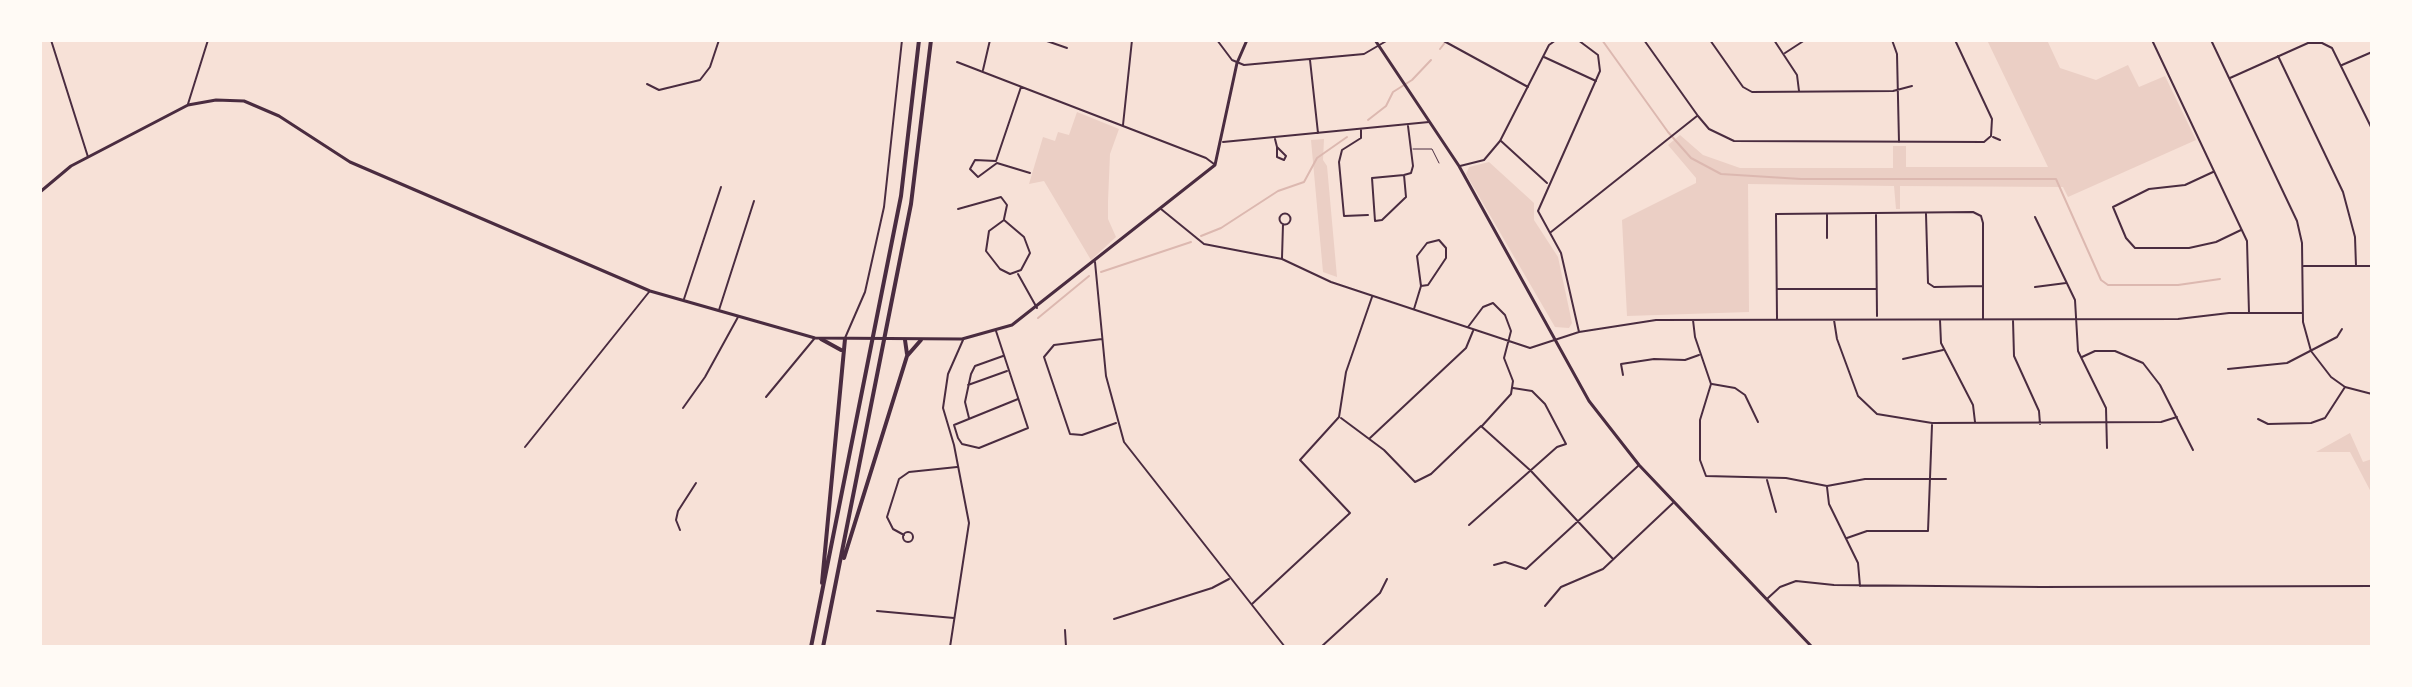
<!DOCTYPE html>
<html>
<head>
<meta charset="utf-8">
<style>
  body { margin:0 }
  #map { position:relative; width:2412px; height:687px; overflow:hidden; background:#f7e1d7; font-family:Cabin,sans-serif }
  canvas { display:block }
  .frame { position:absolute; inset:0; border:42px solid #fffaf5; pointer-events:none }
</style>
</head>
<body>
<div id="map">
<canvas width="2412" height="687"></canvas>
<div class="frame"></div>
</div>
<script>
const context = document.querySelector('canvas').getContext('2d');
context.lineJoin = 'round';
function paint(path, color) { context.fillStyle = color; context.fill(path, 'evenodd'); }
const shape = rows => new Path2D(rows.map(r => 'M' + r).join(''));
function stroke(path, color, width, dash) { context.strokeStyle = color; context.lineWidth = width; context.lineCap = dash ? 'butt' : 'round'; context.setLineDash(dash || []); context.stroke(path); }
paint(shape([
  [1987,40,2047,40,2060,68,2096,80,2128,65,2139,87,2165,76,2196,140,2068,197,2063,187,1900,186,1900,209,1896,209,1894,186,1748,184,1749,312,1627,316,1622,220,1696,183,1696,178,1668,145,1680,135,1703,155,1740,168,1893,168,1893,146,1906,146,1906,167,2048,167],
  [1077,112,1119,129,1110,154,1108,201,1108,219,1116,237,1091,260,1044,181,1029,184,1043,137,1055,141,1058,132,1069,135],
  [1324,139,1323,160,1327,166,1337,277,1323,272,1311,140],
  [1489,162,1534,203,1534,220,1558,257,1572,323,1569,328,1555,327,1466,174,1469,167],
  [2350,433,2363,462,2372,459,2372,494,2350,452,2316,452]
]), '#ebcfc5');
stroke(shape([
  [1602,40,1668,132,1691,158,1721,174,1801,179,2056,179,2101,280,2108,285,2178,285,2220,279],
  [1440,49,1447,40],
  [1368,120,1386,106,1393,92,1412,80,1431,60],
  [1201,236,1221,228,1278,191,1304,182,1317,158,1347,137],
  [1101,272,1191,242],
  [1038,318,1089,276]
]), '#dcb8b0', 2);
stroke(shape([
  [1413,149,1432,149,1439,163]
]), '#4a2c40', 1);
stroke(shape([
  [51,40,88,157],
  [1044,40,1067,48],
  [1217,40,1232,60,1244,65,1364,54,1388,40],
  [1442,40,1528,87],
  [1578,40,1598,55,1600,71,1538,211,1561,253,1579,332],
  [1644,40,1698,116,1709,129,1734,141,1984,142,1991,136,1992,119,1955,40],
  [1710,40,1743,87,1752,92,1893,91,1912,86],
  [1774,40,1797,75,1799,91],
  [1892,40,1897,54,1899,142],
  [2152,40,2247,241,2249,313],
  [2211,40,2297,221,2302,243,2303,322,2311,351,2331,377,2345,387,2372,394],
  [1785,53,1805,40],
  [2278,56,2343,192,2355,237,2356,266],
  [1544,57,1596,81],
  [1310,60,1318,133],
  [957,62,1206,158,1214,164],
  [2342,65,2372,52],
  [983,70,990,40],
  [2230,78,2308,43,2322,43,2332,48,2372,129],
  [647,84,659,90,700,80,710,67,719,40],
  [188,104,208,40],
  [1123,125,1132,40],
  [1361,130,1361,138,1342,150,1339,162,1344,216,1368,215],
  [1993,137,2000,140],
  [1275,139,1277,147,1286,156,1284,160,1277,157,1277,147],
  [1501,141,1547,183],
  [1223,142,1429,122],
  [997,163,978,177,970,169,975,160,996,161,1021,87],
  [997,163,1030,173],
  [1460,166,1484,160,1500,141,1549,45,1556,40],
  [2213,172,2185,185,2149,189,2113,207,2126,238,2135,248,2189,248,2216,242,2241,230],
  [1404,175,1372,178,1375,221,1382,220,1406,197,1404,175,1411,173,1413,166,1408,126],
  [958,209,1001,197,1007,205,1004,219],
  [1161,209,1204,244,1282,259,1331,282,1530,348,1579,332,1656,320,2178,319,2229,313,2303,313],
  '1279.5 219a5.5 5.5 0 1 1 11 0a5.5 5.5 0 1 1-11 0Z',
  [1926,214,1928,283,1934,287,1983,286],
  [1827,215,1827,238],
  [1876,215,1877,316],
  [2035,217,2075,300,2078,351,2106,408,2107,448],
  [1004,220,1024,237,1030,253,1021,270,1010,274,1000,269,986,251,989,231,1004,220],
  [1551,232,1697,116],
  [1282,258,1283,224],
  [1095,262,1106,376,1124,442,1285,647],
  [2304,266,2372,266],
  [1018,274,1037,308],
  [2035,287,2066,283],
  [1778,289,1876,289],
  [684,299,721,187],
  [1414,309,1421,286,1417,256,1427,243,1439,240,1446,248,1446,258,1428,285,1421,286],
  [719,310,754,201],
  [1777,318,1776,214,1973,212,1981,216,1983,223,1983,319],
  [1693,320,1695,337,1711,384,1700,420,1700,460,1706,476,1786,478,1827,486,1865,479,1946,479],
  [1834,320,1837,339,1858,396,1877,414,1932,423,2161,422,2177,417],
  [1940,320,1941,343,1973,405,1975,422],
  [2013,320,2014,356,2039,411,2040,424],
  [1468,327,1483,307,1493,303,1505,315,1511,331,1504,358,1513,381,1511,394,1482,426],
  [996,331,1028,428,979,448,962,444,958,438,954,425,1018,399],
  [845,338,865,292,884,207,902,40],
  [1102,339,1054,345,1044,357,1070,434,1082,435,1116,423],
  [2082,357,2095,351,2115,351,2143,363,2160,385,2193,450],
  [1903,359,1943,350],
  [2228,369,2287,363,2337,337,2342,329],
  [1623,375,1621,364,1654,359,1685,360,1699,355],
  [1712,384,1735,388,1745,395,1758,422],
  [968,385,1007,371],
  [766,397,814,339],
  [683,408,705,377,738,317],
  [969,418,965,402,971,374,975,366,1003,356],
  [1341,418,1384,450,1415,482,1431,474,1481,426,1531,471,1613,559],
  [2258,419,2268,424,2311,423,2325,418,2345,387],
  [1370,438,1466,348,1473,331],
  [525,447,649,292],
  [1767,480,1776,512],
  [1827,487,1829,504,1858,563,1860,586],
  [1469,525,1557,447,1566,444,1545,404,1532,391,1513,388],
  [680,530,676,520,678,511,696,483],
  '903 537a5 5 0 1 1 10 0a5 5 0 1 1-10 0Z',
  [904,535,893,529,887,517,899,479,909,472,957,467],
  [1847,538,1867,531,1928,531,1932,425],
  [1494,565,1505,562,1526,569,1638,466],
  [1768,598,1780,587,1796,581,1834,585,2041,587,2372,586],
  [1252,604,1350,513,1300,460,1339,417,1346,372,1372,297],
  [1545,606,1561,587,1603,569,1673,503],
  [877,611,954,618],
  [1114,619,1212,588,1229,579],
  [1065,630,1066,647],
  [950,647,969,523,954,445,943,408,948,374,963,340],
  [1321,647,1380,593,1387,579]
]), '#4a2c40', 2);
stroke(shape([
  [1375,40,1459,166,1589,401,1639,465,1812,647],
  [40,192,71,166,188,105,216,100,244,101,279,116,350,162,650,291,815,338,962,339,1012,325,1215,165,1237,63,1247,40]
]), '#4a2c40', 3);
stroke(shape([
  [821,339,841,350],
  [905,340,907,354],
  [844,558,907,356,921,340],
  [822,583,845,339],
  [811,647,901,196,919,40],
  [823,647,911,204,931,40]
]), '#4a2c40', 4);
</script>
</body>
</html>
